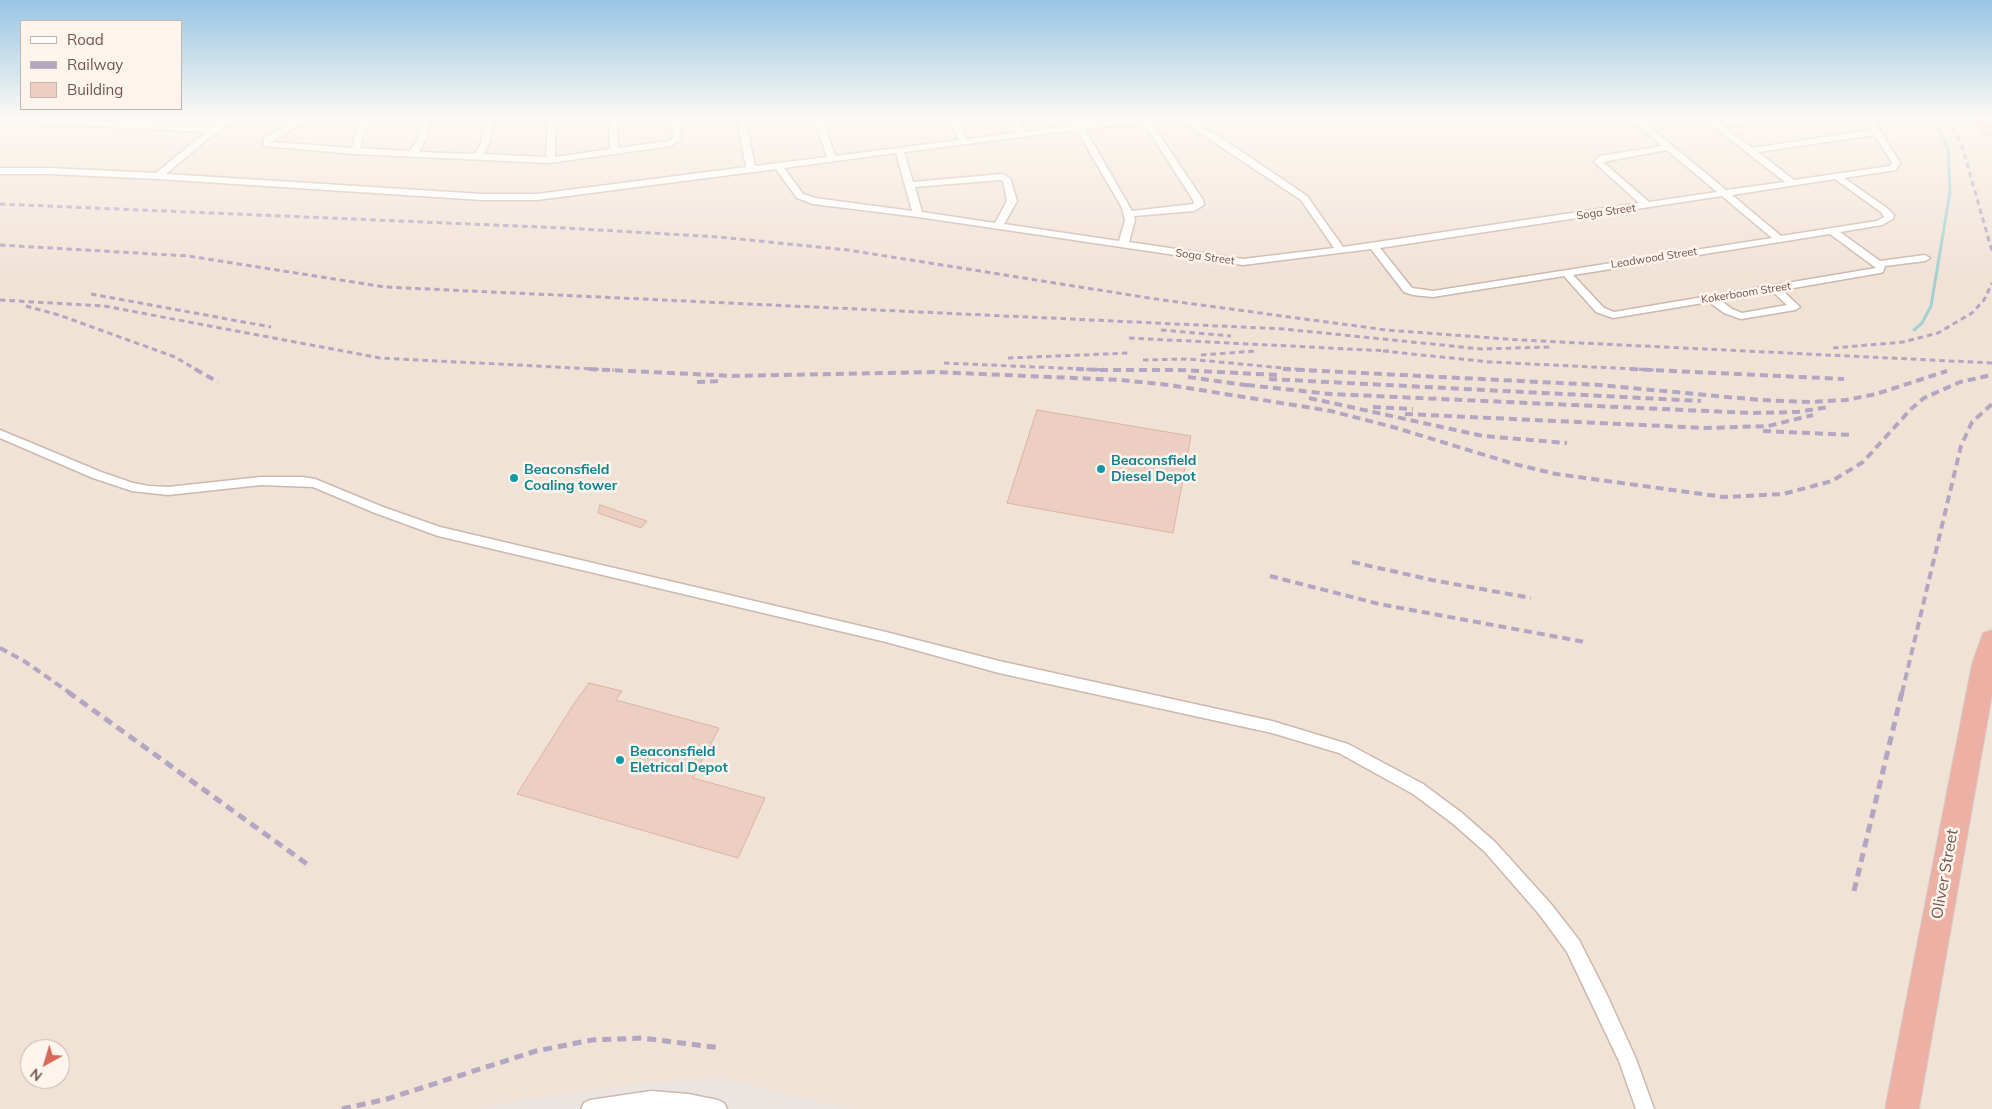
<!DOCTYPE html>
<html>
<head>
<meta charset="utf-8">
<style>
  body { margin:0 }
  #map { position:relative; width:1992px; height:1109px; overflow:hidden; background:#faf1e7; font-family:Mulish,sans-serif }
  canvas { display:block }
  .legend { position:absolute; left:20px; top:20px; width:162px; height:90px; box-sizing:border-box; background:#fdf5ed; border:1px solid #c5b6ad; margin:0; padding:6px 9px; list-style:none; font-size:15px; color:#71574e }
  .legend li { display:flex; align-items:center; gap:10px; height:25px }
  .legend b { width:25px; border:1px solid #c5b6ad }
  .north { position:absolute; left:20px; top:1039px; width:50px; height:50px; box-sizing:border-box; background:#fdf5ed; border:1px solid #c5b6ad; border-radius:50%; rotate:219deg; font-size:14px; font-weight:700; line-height:20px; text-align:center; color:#71574e }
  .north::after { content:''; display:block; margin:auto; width:18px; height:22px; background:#d6685a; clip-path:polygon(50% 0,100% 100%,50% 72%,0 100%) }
</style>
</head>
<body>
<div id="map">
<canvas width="1992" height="1109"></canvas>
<ul class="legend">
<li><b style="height:6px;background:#fff"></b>Road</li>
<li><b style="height:6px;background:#b3a6c2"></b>Railway</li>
<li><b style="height:14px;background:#eccec2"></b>Building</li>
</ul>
<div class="north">N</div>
</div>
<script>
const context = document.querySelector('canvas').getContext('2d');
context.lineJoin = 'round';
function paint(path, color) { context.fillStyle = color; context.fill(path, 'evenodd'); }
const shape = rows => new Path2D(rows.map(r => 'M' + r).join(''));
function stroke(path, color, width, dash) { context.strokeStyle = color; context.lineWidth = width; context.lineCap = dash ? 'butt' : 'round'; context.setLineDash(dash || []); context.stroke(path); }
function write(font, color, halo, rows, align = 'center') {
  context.font = font + ' Mulish,sans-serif'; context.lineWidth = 5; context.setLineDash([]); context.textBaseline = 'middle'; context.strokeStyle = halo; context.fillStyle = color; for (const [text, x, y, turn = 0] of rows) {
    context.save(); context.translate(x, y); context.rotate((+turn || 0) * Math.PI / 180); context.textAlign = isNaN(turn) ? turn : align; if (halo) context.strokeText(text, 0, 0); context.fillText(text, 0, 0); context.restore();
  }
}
paint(shape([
  [0,119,1992,119,1992,1109,0,1109],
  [30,1049,60,1049,60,1079,30,1079]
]), '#f1e2d6');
paint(shape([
  [719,1078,852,1109,478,1109,509,1102,643,1084]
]), '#ebe4e0');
stroke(shape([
  [1914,330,1922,323,1931,306,1950,192,1948,148,1932,119]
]), '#a5d0d2', 3);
const building = shape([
  [1037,410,1191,436,1173,533,1007,503,1037,410],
  [600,505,647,521,641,528,598,513,600,505],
  [589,683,622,691,616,700,719,728,693,778,765,798,738,858,517,794,575,702,589,683]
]);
paint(building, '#eccec2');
stroke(building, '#ddb4a4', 1);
const street = shape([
  [0,119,42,119,214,127,229,119,238,119,209,138,166,174,482,194,537,194,746,167,738,125,741,119,749,119,746,125,755,166,827,157,814,119,822,119,835,156,959,140,950,119,958,119,967,139,1016,133,1010,119,1018,119,1024,132,1074,125,1071,119,1079,119,1082,124,1126,119,1149,119,1203,200,1204,205,1194,211,1134,216,1135,220,1129,242,1243,259,1334,248,1301,200,1179,119,1188,119,1220,137,1307,196,1343,247,1639,203,1594,162,1600,156,1662,146,1631,119,1640,119,1726,190,1785,182,1704,119,1713,119,1718,122,1743,119,1762,119,1758,121,1723,126,1752,148,1872,130,1865,119,1873,119,1900,163,1896,170,1844,178,1887,208,1894,215,1893,219,1882,225,1840,232,1880,261,1925,255,1930,258,1925,261,1885,266,1883,272,1880,273,1782,290,1800,307,1795,310,1741,319,1724,313,1709,302,1613,318,1596,312,1564,276,1433,297,1413,295,1404,292,1371,249,1243,265,918,217,813,204,797,198,776,169,537,200,482,200,158,179,49,174,0,174,0,168,49,168,156,173,206,132,0,121,0,119],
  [1143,122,1193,200,1194,204,1132,211,1085,129,1143,122],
  [1077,130,1122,208,1125,220,1119,241,1004,224,1017,201,1010,178,1002,174,913,182,904,152,1077,130],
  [1875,135,1892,163,1890,166,1794,180,1758,152,1875,135],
  [1667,150,1717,192,1649,202,1603,162,1667,150],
  [896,153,912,211,815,198,803,194,784,168,896,153],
  [1835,179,1881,212,1884,217,1877,221,1781,236,1732,195,1835,179],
  [1000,180,1003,181,1007,201,995,223,922,212,915,187,1000,180],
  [1722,196,1772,238,1433,291,1412,288,1380,248,1722,196],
  [1830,234,1876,268,1614,312,1604,308,1573,275,1830,234],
  [1772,291,1787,305,1742,313,1732,309,1720,300,1772,291],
  [299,119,308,119,271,142,352,148,360,119,368,119,360,148,390,150,410,151,418,138,422,119,430,119,426,138,419,152,474,154,480,146,486,119,494,119,488,146,483,154,546,157,548,119,556,119,555,157,610,149,609,119,617,119,618,148,669,141,673,138,672,119,680,119,681,139,671,146,550,163,355,154,264,146,264,138,299,119],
  [0,430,101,472,133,483,149,486,168,487,261,477,303,477,315,479,383,507,440,527,886,632,999,661,1272,721,1348,744,1423,784,1462,813,1495,842,1551,904,1579,940,1607,995,1636,1059,1654,1109,1636,1109,1619,1061,1567,952,1539,914,1485,852,1452,823,1413,794,1339,753,1272,733,999,673,886,642,438,536,375,513,313,487,261,485,168,495,132,491,93,478,0,438,0,430],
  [651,1091,688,1094,718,1100,724,1103,727,1109,581,1109,584,1103,590,1100,651,1091]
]);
const highway = shape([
  [1974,119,1990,119,1992,122,1992,138,1986,136,1974,119],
  [1992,630,1992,695,1919,1109,1885,1109,1972,664,1983,633,1992,630]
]);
stroke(street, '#cbb8ae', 3);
stroke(highway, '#d7d0cd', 2);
paint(street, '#fff');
paint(highway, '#edb0a5');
stroke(shape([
  [1949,119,1962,146,1992,251],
  [0,204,564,228,719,237,848,250,1149,298,1386,330,1520,340,1992,363],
  [0,245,188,256,385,287,1284,329,1481,349,1551,347],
  [91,294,271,327],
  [0,300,104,306,380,358,614,370],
  [26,306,59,315,175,357,197,370],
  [1161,330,1231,336],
  [1129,338,1389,351],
  [1833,348,1903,342,1938,333,1972,313,1984,300,1992,283],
  [1383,351,1490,362,1656,370],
  [1201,355,1256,351],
  [1008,358,1130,353],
  [1143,360,1187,359,1305,370],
  [944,363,1105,370]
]), '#b3a6c2', 3, [5.5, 4]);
stroke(shape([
  [195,369,218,382],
  [589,369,732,376,934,372,1121,380,1169,385,1331,411,1393,427,1514,464,1556,474,1724,497,1783,494,1832,481,1863,462,1911,409,1924,398,1960,382,1992,375],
  [1076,369,1106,370],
  [1283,369,1599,385,1760,400,1810,402,1846,400,1876,394,1947,371],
  [1630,369,1844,379],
  [1100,370,1179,370,1278,375],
  [1188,377,1252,386],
  [1269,379,1701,401],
  [697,382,721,381],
  [1247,385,1330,394,1751,413,1797,412,1829,407],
  [1309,398,1483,436,1567,443],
  [1373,407,1413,409],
  [1405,414,1706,428,1768,426,1813,415],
  [1763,431,1854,435],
  [1352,562,1432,580,1531,598],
  [1270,576,1379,604,1585,642],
  [0,648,24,661,70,693],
  [1902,693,1961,446,1972,422,1992,404]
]), '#b3a6c2', 4, [8, 5]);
stroke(shape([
  [68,692,307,864],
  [1854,891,1902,692],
  [342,1109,387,1099,536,1051,592,1040,642,1038,721,1048]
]), '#b3a6c2', 5, [9, 6]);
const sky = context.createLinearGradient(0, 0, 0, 274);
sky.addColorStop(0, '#97c6e5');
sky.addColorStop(0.43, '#fdf9f4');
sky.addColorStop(1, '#fdf9f400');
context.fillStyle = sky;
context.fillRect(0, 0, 1992, 274);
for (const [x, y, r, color] of [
  [1101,469,5,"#0f9aa8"],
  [514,478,5,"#0f9aa8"],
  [620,760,5,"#0f9aa8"]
]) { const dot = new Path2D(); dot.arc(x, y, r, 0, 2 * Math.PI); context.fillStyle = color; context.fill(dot); stroke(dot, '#fdf5ed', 2); }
write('11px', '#71574e', '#fdf5ed', [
  ["Soga Street",1606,212,-8],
  ["Soga Street",1205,257,8],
  ["Leadwood Street",1654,258,-9],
  ["Kokerboom Street",1746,293,-9]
]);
write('bold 14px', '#0d838f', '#fdf5ed', [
  ["Beaconsfield",1111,461],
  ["Diesel Depot",1111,477],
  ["Beaconsfield",524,470],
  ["Coaling tower",524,486],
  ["Beaconsfield",630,752],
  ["Eletrical Depot",630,768]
], 'left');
write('16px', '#71574e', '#fdf5ed', [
  ["Oliver Street",1945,874,-80]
]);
</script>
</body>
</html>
